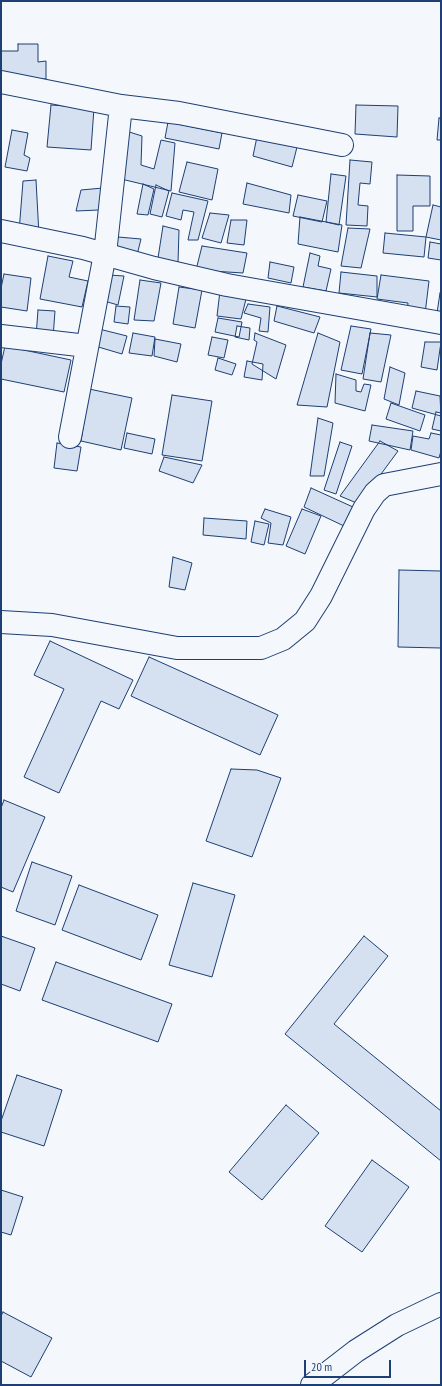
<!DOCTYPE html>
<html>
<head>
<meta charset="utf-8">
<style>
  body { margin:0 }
  #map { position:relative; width:442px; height:1386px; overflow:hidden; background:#f4f7fb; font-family:"PT Sans Narrow",sans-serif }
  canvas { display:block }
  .frame { position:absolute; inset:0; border:2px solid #1d3f73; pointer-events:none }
  .scale { position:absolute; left:304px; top:1360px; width:87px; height:18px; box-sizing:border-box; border:2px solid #1d3f73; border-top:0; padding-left:5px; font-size:12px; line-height:14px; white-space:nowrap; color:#1d3f73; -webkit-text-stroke:3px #f4f7fb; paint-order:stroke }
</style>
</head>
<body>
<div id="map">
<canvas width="442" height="1386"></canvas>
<div class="frame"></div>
<div class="scale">20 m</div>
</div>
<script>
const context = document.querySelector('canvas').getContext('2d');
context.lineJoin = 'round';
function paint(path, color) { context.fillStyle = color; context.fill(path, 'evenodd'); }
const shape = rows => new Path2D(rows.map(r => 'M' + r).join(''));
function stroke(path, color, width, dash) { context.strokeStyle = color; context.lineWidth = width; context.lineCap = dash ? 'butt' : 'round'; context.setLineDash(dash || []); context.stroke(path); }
const building = shape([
  [18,44,38,44,38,62,46,61,46,79,1,78,1,51,18,51,18,44],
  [51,105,94,108,91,150,47,147,51,105],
  [356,105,398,106,397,137,355,134,356,105],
  [439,118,441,118,441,140,437,140,439,118],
  [168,122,222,133,219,149,165,138,168,122],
  [12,130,28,133,24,155,30,158,27,171,5,167,12,130],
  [126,131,142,136,141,165,154,169,161,140,175,143,171,191,117,178,126,131],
  [258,132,299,139,292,167,253,156,258,132],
  [350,160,372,162,370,184,360,183,358,205,368,206,367,226,346,225,350,160],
  [187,162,218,169,212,200,179,192,187,162],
  [331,174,346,176,339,225,326,222,331,174],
  [397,175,430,176,430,206,413,206,413,231,397,231,397,175],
  [36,180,39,235,19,232,23,181,36,180],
  [247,183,291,195,289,213,243,204,247,183],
  [143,184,154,189,148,215,137,214,143,184],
  [156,185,169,191,162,217,150,214,156,185],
  [103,188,99,210,76,211,81,190,103,188],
  [172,193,208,201,198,240,188,240,194,212,183,210,181,220,166,216,172,193],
  [298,195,327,201,322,222,293,216,298,195],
  [433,205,441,207,441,240,426,237,433,205],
  [210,213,229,215,221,243,202,238,210,213],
  [300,217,342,225,338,252,298,244,300,217],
  [231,220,247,220,244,245,227,243,231,220],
  [163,226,179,230,178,263,158,258,163,226],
  [348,228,370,229,361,268,341,266,348,228],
  [385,233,426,237,424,257,383,253,385,233],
  [118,237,141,239,137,255,115,250,118,237],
  [430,242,441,244,441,260,428,258,430,242],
  [202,246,247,253,243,273,196,270,202,246],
  [310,253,320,256,318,266,331,269,326,291,303,287,310,253],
  [48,256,73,261,69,277,88,281,82,307,40,299,48,256],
  [270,262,294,267,291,283,268,278,270,262],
  [341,272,377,276,377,297,339,293,341,272],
  [4,274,31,278,27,311,1,307,1,288,4,274],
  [109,275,124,276,118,305,104,301,109,275],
  [381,275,429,281,425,314,407,312,408,303,377,299,381,275],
  [140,280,161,283,154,321,134,320,140,280],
  [179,287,202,290,195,328,173,324,179,287],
  [220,291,246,299,241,319,217,316,220,291],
  [440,293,441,293,441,313,437,313,440,293],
  [248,304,270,307,268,332,259,331,261,318,244,313,248,304],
  [116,306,130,307,128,324,114,322,116,306],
  [277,306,320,317,314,333,274,321,277,306],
  [38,310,55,311,53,338,36,337,38,310],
  [218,318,242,322,239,337,215,332,218,318],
  [237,326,250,328,249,340,235,337,237,326],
  [351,326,371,329,362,374,341,370,351,326],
  [99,329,127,336,122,354,95,346,99,329],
  [133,333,155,337,152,356,129,353,133,333],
  [255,333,286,345,276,379,252,364,257,342,254,340,255,333],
  [318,333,340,342,327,407,297,405,318,333],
  [370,333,391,335,381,382,363,379,370,333],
  [212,337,228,340,224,358,208,355,212,337],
  [155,339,181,344,177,362,154,356,155,339],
  [425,342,441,342,437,370,421,367,425,342],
  [5,346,71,360,64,392,1,379,1,364,5,346],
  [218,358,236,364,232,375,215,370,218,358],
  [247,361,263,364,262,380,244,377,247,361],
  [390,367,405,373,399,405,384,399,390,367],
  [336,374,356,380,356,391,361,392,364,384,371,385,365,411,335,403,336,374],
  [89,389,132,398,121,450,81,441,89,389],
  [416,391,440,396,441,416,412,408,416,391],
  [172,395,212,401,202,461,162,455,172,395],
  [391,403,425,415,420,431,386,419,391,403],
  [436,412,441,413,441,431,432,429,436,412],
  [318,418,333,423,324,476,310,476,318,418],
  [372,425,413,431,410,450,369,441,372,425],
  [127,433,155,439,152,454,124,448,127,433],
  [431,433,441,435,441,451,439,458,411,450,413,436,429,439,431,433],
  [380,441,398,451,359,504,340,496,380,441],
  [340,442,352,446,336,494,324,490,340,442],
  [57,443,81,447,77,471,54,468,57,443],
  [164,457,202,465,193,483,159,471,164,457],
  [311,488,353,507,344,526,304,507,311,488],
  [265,509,291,517,283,545,268,543,271,523,261,518,265,509],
  [302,509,321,516,305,554,286,546,302,509],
  [204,518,247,521,246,539,203,535,204,518],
  [255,521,269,524,264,545,251,542,255,521],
  [173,557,192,563,185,590,169,587,173,557],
  [399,570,441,571,441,648,398,647,399,570],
  [50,641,133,680,119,709,101,701,59,793,24,777,64,689,34,675,50,641],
  [149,657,278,715,260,755,131,696,149,657],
  [231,769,257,770,281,778,252,857,206,841,231,769],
  [4,800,45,817,13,892,1,887,1,808,4,800],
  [32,862,72,876,55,925,16,911,32,862],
  [193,883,235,895,212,977,169,965,193,883],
  [79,885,158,915,141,960,62,930,79,885],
  [1,936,35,948,20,991,1,984,1,936],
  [364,936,388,956,334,1024,441,1111,441,1161,285,1034,364,936],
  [56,962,172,1004,158,1042,42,1000,56,962],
  [17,1075,62,1090,44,1146,1,1132,1,1121,17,1075],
  [286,1105,319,1133,262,1200,229,1172,286,1105],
  [372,1160,409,1187,362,1252,325,1226,372,1160],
  [1,1190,23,1197,11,1235,1,1232,1,1190],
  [3,1312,52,1338,31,1377,1,1361,1,1316,3,1312]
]);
paint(building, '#d5e0f0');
stroke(building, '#1d3f73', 1);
const street = shape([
  [1,82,121,106,179,113,342,145],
  [1,231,83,248,154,268,227,285,441,323],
  [1,336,87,346],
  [70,437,105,254,121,106],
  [1,622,52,625,177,648,261,648,283,639,305,621,321,596,364,509,375,493,384,485,441,474]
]);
const secondary = shape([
  [312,1385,356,1351,397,1325,441,1304]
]);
stroke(street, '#1d3f73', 24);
stroke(secondary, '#1d3f73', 24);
stroke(street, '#f4f7fb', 22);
stroke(secondary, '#f4f7fb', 22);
</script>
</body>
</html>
